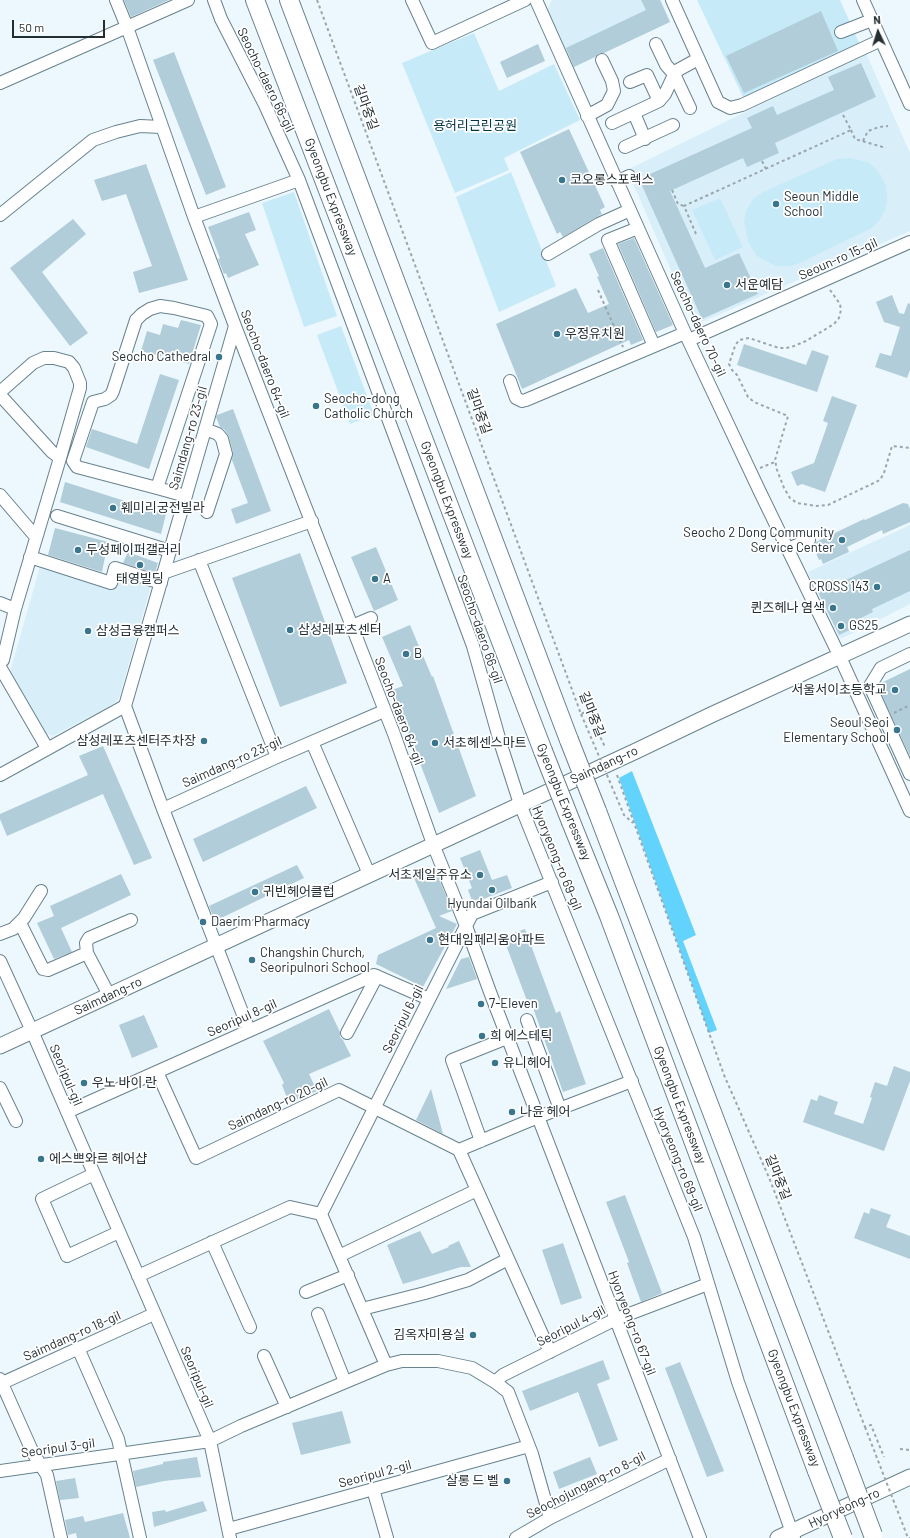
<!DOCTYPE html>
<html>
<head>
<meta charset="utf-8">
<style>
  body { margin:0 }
  #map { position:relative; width:910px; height:1538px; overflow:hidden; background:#ecf8fd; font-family:Barlow,sans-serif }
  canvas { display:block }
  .north { position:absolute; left:858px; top:12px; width:40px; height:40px; -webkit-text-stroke:3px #fff; paint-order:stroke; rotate:356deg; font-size:11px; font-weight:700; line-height:16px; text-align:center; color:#232e33 }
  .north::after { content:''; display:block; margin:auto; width:14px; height:18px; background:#232e33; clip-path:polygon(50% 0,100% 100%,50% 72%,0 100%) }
  .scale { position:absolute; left:12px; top:20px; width:93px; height:18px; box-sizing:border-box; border:2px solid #232e33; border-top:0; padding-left:5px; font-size:12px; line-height:14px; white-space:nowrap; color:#232e33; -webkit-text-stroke:3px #fff; paint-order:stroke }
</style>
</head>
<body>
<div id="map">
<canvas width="910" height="1538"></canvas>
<div class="north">N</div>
<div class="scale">50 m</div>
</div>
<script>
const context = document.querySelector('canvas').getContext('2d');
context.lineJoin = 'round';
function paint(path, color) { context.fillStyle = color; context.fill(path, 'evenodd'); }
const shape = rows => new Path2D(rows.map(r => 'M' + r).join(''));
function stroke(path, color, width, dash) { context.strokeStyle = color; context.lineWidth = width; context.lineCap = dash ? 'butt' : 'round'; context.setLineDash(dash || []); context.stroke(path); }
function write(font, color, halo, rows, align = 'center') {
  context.font = font + ' Barlow,"Noto Sans KR",sans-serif'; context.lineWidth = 3.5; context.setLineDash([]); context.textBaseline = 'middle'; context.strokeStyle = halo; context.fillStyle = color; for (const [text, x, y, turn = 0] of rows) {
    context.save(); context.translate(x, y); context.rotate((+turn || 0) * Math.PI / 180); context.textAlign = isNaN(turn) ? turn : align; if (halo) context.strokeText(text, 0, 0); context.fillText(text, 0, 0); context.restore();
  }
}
paint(shape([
  [552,0,661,0,670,22,573,67,546,12],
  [866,53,910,153,910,231,695,325,627,170],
  [910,525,910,604,857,631,842,638,839,637,808,572],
  [41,563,116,587,120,573,152,582,120,695,117,701,106,708,53,736,44,733,10,672]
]), '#d8eff9');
paint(shape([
  [697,0,840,0,860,45,743,97],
  [474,33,499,91,554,64,580,120,504,158,509,170,455,193,402,63],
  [849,158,868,162,877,170,882,177,886,186,887,200,885,211,878,222,872,228,800,263,791,266,776,266,757,256,751,247,748,241,744,221,747,209,754,198,763,192,837,159],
  [511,172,556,286,499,312,456,197],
  [294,192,337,316,304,327,262,203],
  [720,198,743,247,715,260,692,210],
  [341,326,374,415,350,424,317,335]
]), '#c7eaf8');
paint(shape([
  [632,771,696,935,683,941,717,1030,709,1033,619,778]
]), '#62d3fc');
paint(shape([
  [124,0,169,0,131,17],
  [641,0,660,0,670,22,604,53,599,53,595,57,574,67,566,48,646,10],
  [821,11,838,51,744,93,726,56],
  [538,44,545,61,507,78,500,62],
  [174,52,226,187,206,195,153,60],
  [861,63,876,97,775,143,779,153,747,167,743,158,670,191,705,268,739,253,758,294,702,319,639,179,752,128,747,118,773,106,777,115,834,90,828,77],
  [569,129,605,207,600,210,602,214,563,237,560,232,557,234,520,152],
  [146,164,188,280,139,293,133,272,152,266,126,194,102,201,94,180],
  [249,212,256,230,245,234,259,265,228,278,226,273,224,274,218,259,220,258,208,227],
  [73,219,86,234,42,272,88,333,70,346,10,268],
  [634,238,673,325,656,332,618,244],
  [603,248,643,340,631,345,629,340,522,389,496,324,576,288,588,313,609,304,597,277,599,276,589,254],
  [892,295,899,313,904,314,908,303,910,304,910,370,907,378,875,367,880,353,891,356,900,327,884,322,876,302],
  [181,320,201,325,189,364,141,351,147,331,160,335,163,324,178,328],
  [744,344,806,365,812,350,829,356,817,392,737,365],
  [160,374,179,380,149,469,86,447,92,429,137,444],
  [832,396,857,405,825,492,802,484,797,486,791,472,814,463,828,423,823,421],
  [233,409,271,511,236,524,231,509,248,503,232,460,233,452,229,437,224,429,220,427,216,417,217,415],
  [65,482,166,514,161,534,60,502],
  [903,503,908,504,910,509,910,522,883,534,882,530,847,547,849,552,823,564,821,559,819,560,813,546,816,542,864,519,865,520],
  [55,528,108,542,102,572,48,555],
  [376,547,398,600,374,611,351,557],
  [910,550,910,591,872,609,873,612,853,622,856,627,839,635,816,588,833,580,835,585],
  [128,552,158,563,155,573,123,563],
  [300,553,347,683,280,707,232,578],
  [410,625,432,677,433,676,476,796,439,813,392,690,403,686,382,637],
  [910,669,910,756,878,687,881,683],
  [103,746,152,858,134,865,103,794,7,836,0,819,0,814,88,775,79,756],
  [306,786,317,808,203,862,193,839],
  [480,850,492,880,507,875,512,888,473,903,468,890,472,888,460,858],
  [297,865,304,878,215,921,209,906],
  [435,869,452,911,439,916,457,924,423,987,376,964,378,955,436,928,414,878],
  [121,874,131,895,61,928,72,952,54,959,37,923,54,916,50,906],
  [525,929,556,1013,560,1011,586,1084,563,1092,532,1005,529,1006,503,937],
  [469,957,477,979,446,989,461,959],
  [329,1009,340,1032,340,1037,343,1040,351,1056,309,1074,317,1091,289,1103,282,1085,284,1083,263,1041],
  [144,1015,158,1047,132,1058,119,1025],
  [894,1066,910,1072,910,1081,884,1151,803,1122,811,1099,817,1101,819,1095,838,1102,834,1114,863,1124,872,1098,870,1097,875,1082,887,1086],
  [431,1089,443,1134,416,1120],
  [625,1195,662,1293,641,1302,627,1263,629,1262,606,1202],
  [871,1208,891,1215,886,1227,910,1236,910,1259,854,1238,864,1212,869,1214],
  [420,1231,432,1254,449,1247,448,1246,459,1241,471,1267,461,1267,403,1284,387,1245],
  [563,1243,582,1298,561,1305,542,1250],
  [603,1360,610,1379,597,1384,618,1440,599,1447,578,1392,530,1411,522,1391],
  [680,1362,724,1471,707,1477,665,1368],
  [342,1411,351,1443,301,1455,292,1423],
  [197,1457,201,1477,164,1481,136,1487,133,1471,163,1464,163,1462],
  [590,1457,597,1474,559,1489,553,1472],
  [75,1478,79,1498,60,1500,56,1481],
  [203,1501,207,1511,154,1527,152,1512,165,1510,166,1512],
  [123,1513,130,1538,77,1538,76,1533,68,1535,65,1520,83,1516,85,1522]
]), '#b0cdd9');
const minor = shape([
  [116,0,127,27,194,217,235,326,394,734,433,844,466,926,490,992,700,1538],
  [214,0,221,19,265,105,299,180,473,646,501,745,520,804,694,1237,738,1382,794,1538],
  [412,0,432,43,525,0],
  [536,0,685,333,760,492,840,657,910,811],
  [672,0,718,102,730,108,742,105,881,40],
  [863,0,910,104],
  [841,32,872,20],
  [656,44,666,65,674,74,690,108],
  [630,82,647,75,659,101],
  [0,83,188,0],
  [634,113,645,139],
  [587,116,607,105,614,91,612,81,602,60],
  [612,123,659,101,665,94,672,79,678,70,698,59],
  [625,147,673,125],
  [617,182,629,176],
  [0,215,93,140,116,132,140,126,161,127],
  [194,217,299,180],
  [638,228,608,240,654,346],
  [548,254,599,224,630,210],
  [235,326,125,706,163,809,249,1030],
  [689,340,910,242],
  [510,381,516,398,522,401,526,400,685,333],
  [0,392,33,363,44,358,54,358,69,362,74,368,80,383,80,388,60,458,15,609,3,660,0,661],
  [0,395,52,452,60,458],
  [205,429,218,434,222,439,226,454,207,512],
  [157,488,211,324,207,316,174,308,160,306,150,309,142,314,136,320,113,391,111,395,105,399,93,402,73,461,77,467,157,488,186,496],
  [0,495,36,537],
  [57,516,170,551],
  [788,549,809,540],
  [30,557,111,583,115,568,161,583],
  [199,560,277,757],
  [163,573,312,521],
  [0,603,15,609],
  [352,626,371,618],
  [910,654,881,668,870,686,910,774],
  [0,667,47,748],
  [312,742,369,874],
  [0,775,125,706],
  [163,809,277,757,384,711],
  [20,923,43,969,48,970,87,953],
  [0,934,13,929,24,918,41,891],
  [0,961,32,1031,210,1441,230,1538],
  [109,995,87,953,86,943,89,938,131,920],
  [527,1020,560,1109],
  [347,1033,377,976],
  [157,1072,196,1158,339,1090,459,1150,550,1352],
  [0,1088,16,1121],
  [67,1112,374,975,429,999],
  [481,1141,452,1060,507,1038],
  [459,1150,538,1117,632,1081],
  [94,1174,42,1199,67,1256,119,1232],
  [321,1214,472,914,552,882],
  [212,1242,250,1327],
  [339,1256,477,1190],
  [138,1276,290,1207,321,1214,386,1365],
  [306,1292,348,1275],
  [362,1309,425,1293,468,1280,508,1259],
  [318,1314,345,1382],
  [78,1348,118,1439,140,1538],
  [264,1356,287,1407],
  [0,1379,33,1453,47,1475,61,1538],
  [495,1382,503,1375,616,1319,708,1284],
  [0,1384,154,1314],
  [0,1471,210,1441,241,1426,386,1365,402,1361,438,1361,472,1368,495,1382,508,1392,532,1454,550,1518],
  [373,1489,387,1538],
  [229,1529,529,1446],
  [516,1538,550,1518,670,1459]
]);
const major = shape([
  [0,1046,636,751,711,715,910,624],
  [778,1538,910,1477]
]);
const highway = shape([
  [255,0,543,751],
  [289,0,569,740],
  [597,811,844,1458],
  [571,822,609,916,817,1471]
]);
stroke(minor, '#68828e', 14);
stroke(major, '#68828e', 17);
stroke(highway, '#68828e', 20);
stroke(shape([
  [317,0,581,714,588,711,605,747],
  [851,130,855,139,886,148],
  [863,141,868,131,879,127,888,126],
  [762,161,766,169],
  [672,190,678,204,684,206],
  [696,234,684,206,851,130,842,113],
  [598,290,623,347],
  [830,290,840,304,841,310,839,318,834,324,806,341,794,346,786,348,779,348,749,338,739,340,735,346,729,364,732,370,737,375,748,397,754,402,788,416,775,460,777,470,784,488,790,498,797,503,816,506,828,505,880,480,884,473,892,446,910,448],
  [760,468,775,462],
  [894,713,910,705],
  [617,775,724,1075,770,1180,865,1427,871,1425,884,1457],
  [900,1449,910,1450],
  [909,1538,910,1538]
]), '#9aa6ab', 2, [3, 3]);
stroke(minor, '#fff', 12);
stroke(major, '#fff', 15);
stroke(highway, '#fff', 18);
const highwayBridge = shape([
  [569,740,597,811],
  [543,751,571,822],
  [844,1458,873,1535],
  [817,1471,843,1538]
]);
stroke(highwayBridge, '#68828e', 20, []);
stroke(shape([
  [581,714,624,815,633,823],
  [865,1427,908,1538]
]), '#9aa6ab', 2, [3, 3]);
stroke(highwayBridge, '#fff', 18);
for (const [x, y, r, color] of [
  [562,180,4,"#39768d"],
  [776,204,4,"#39768d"],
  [727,285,4,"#39768d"],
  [557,334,4,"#39768d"],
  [219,357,4,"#39768d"],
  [316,406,4,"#39768d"],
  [113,508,4,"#39768d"],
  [842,540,4,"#39768d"],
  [78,550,4,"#39768d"],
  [140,565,4,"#39768d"],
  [375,579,4,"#39768d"],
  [877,587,4,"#39768d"],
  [833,608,4,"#39768d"],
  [841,626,4,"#39768d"],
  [290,630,4,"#39768d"],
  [88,631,4,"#39768d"],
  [406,654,4,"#39768d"],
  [895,690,4,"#39768d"],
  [897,730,4,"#39768d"],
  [204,741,4,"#39768d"],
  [435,743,4,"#39768d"],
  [480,875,4,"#39768d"],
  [492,890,4,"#39768d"],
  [255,892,4,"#39768d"],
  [203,922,4,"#39768d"],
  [430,940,4,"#39768d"],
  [252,960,4,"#39768d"],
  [481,1004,4,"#39768d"],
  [482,1036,4,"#39768d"],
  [495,1063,4,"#39768d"],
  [84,1083,4,"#39768d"],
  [512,1112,4,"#39768d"],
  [41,1159,4,"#39768d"],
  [473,1335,4,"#39768d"],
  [507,1481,4,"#39768d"]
]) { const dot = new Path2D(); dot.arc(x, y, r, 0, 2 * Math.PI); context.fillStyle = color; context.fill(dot); stroke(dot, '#fff', 1.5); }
write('13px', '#232e33', '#fff', [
  ["Seocho-daero 66-gil",266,80,64],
  ["길마중길",366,107,70],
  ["Gyeongbu Expressway",331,197,69],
  ["Seoun-ro 15-gil",838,259,-24],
  ["Seocho-daero 70-gil",698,324,65],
  ["Seocho-daero 64-gil",265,364,69],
  ["길마중길",479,411,70],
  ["Saimdang-ro 23-gil",188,438,-74],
  ["Gyeongbu Expressway",447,500,69],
  ["Seocho-daero 66-gil",480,629,71],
  ["Seocho-daero 64-gil",399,711,69],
  ["길마중길",592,714,68],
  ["Saimdang-ro 23-gil",232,762,-24],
  ["Saimdang-ro",604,765,-25],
  ["Gyeongbu Expressway",564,802,68],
  ["Hyoryeong-ro 69-gil",557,858,68],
  ["Saimdang-ro",108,996,-25],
  ["Seoripul 8-gil",242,1018,-24],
  ["Seoripul 6-gil",403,1019,-63],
  ["Seoripul-gil",66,1075,67],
  ["Saimdang-ro 20-gil",278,1104,-25],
  ["Gyeongbu Expressway",680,1105,69],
  ["Hyoryeong-ro 69-gil",678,1159,68],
  ["길마중길",778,1177,68],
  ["Hyoryeong-ro 67-gil",632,1323,69],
  ["Seoripul 4-gil",571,1326,-27],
  ["Saimdang-ro 18-gil",72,1336,-24],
  ["Seoripul-gil",197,1377,67],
  ["Gyeongbu Expressway",794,1408,69],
  ["Seoripul 3-gil",58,1448,-8],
  ["Seoripul 2-gil",375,1474,-15],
  ["Seochojungang-ro 8-gil",586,1485,-27],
  ["Hyoryeong-ro",844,1508,-25]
]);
write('13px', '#003546', '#fff', [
  ["용허리근린공원",475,126]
]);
write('13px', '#232e33', '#fff', [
  ["코오롱스포렉스",570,180],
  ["Seoun Middle",784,197],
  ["School",784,212],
  ["서운예담",735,285],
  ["우정유치원",565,334],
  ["Seocho Cathedral",211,357,"right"],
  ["Seocho-dong",324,399],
  ["Catholic Church",324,414],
  ["훼미리궁전빌라",121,508],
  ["Seocho 2 Dong Community",834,533,"right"],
  ["Service Center",834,548,"right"],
  ["두성페이퍼갤러리",86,550],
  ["태영빌딩",140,579,"center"],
  ["A",383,579],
  ["CROSS 143",869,587,"right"],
  ["퀸즈헤나 염색",825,608,"right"],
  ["GS25",849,626],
  ["삼성레포츠센터",298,630],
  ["삼성금융캠퍼스",96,631],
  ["B",414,654],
  ["서울서이초등학교",887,690,"right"],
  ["Seoul Seoi",889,723,"right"],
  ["Elementary School",889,738,"right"],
  ["삼성레포츠센터주차장",196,741,"right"],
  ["서초헤센스마트",443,743],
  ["서초제일주유소",472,875,"right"],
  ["귀빈헤어클럽",263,892],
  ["Hyundai Oilbank",492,904,"center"],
  ["Daerim Pharmacy",211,922],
  ["현대임페리움아파트",438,940],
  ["Changshin Church,",260,953],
  ["Seoripulnori School",260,968],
  ["7-Eleven",489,1004],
  ["희 에스테틱",490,1036],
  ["유니헤어",503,1063],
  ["우노 바이 란",92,1083],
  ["나윤 헤어",520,1112],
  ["에스쁘와르 헤어샵",49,1159],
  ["김옥자미용실",465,1335,"right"],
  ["살롱 드 벨",499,1481,"right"]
], 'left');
</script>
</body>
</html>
